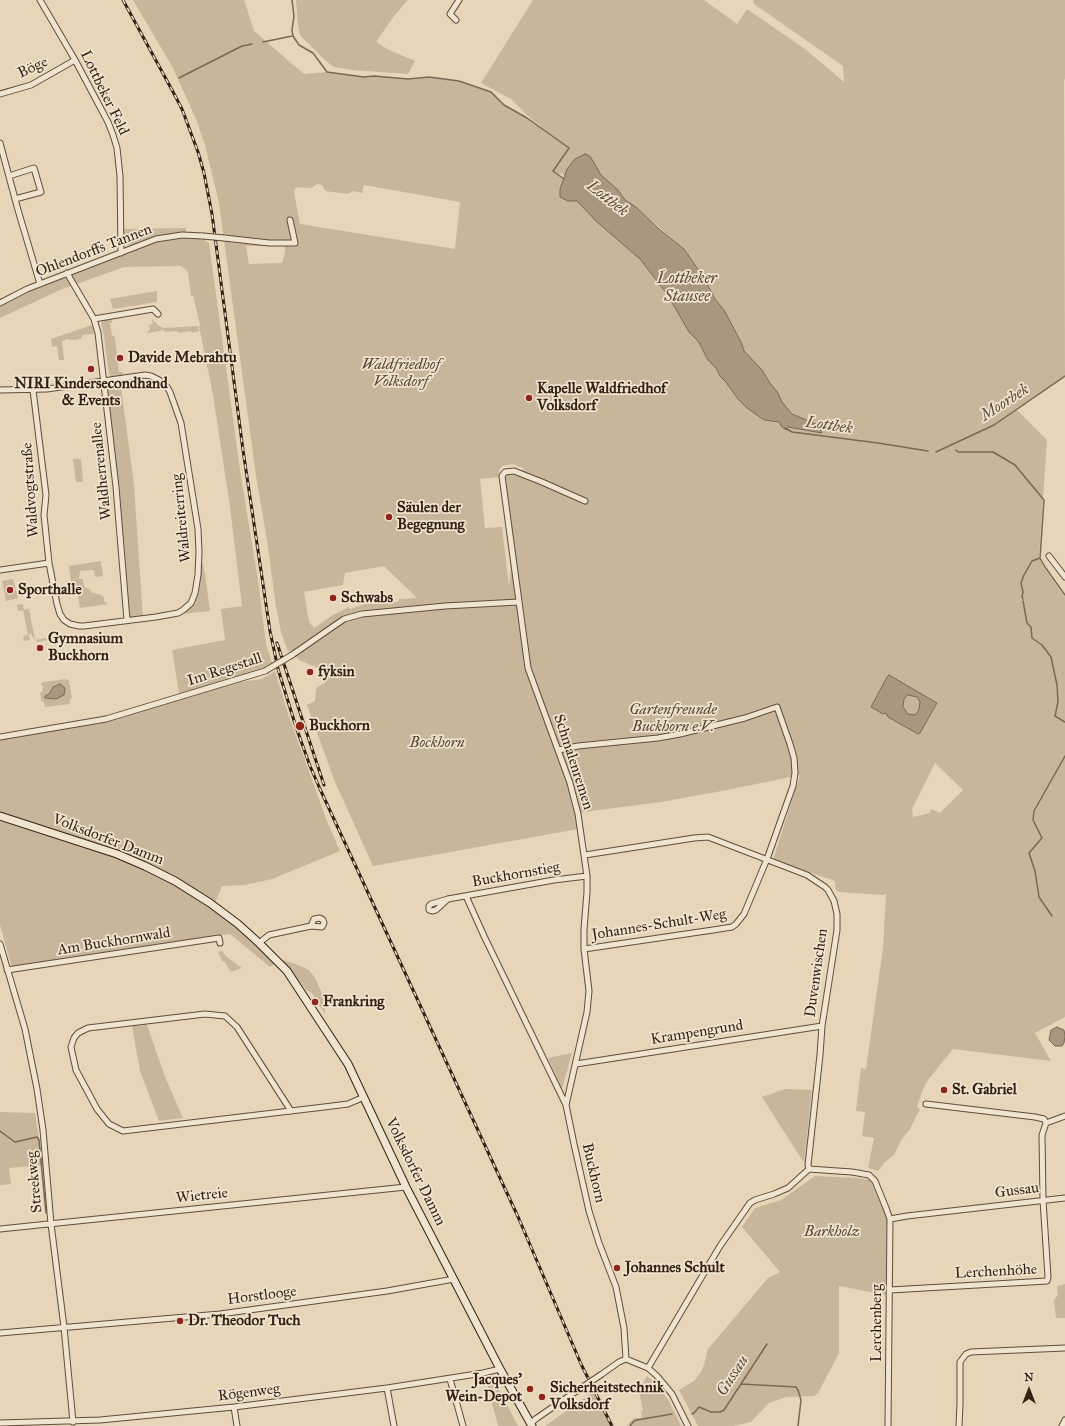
<!DOCTYPE html>
<html>
<head>
<meta charset="utf-8">
<style>
  body { margin:0 }
  #map { position:relative; width:1065px; height:1426px; overflow:hidden; background:#e6d5b7; font-family:"IM FELL Great Primer",serif }
  canvas { display:block }
  .north { position:absolute; left:1009px; top:1370px; width:40px; height:40px; -webkit-text-stroke:3px #efe4d0; paint-order:stroke; rotate:0deg; font-size:11px; font-weight:700; line-height:16px; text-align:center; color:#361f13 }
  .north::after { content:''; display:block; margin:auto; width:14px; height:18px; background:#361f13; clip-path:polygon(50% 0,100% 100%,50% 72%,0 100%) }
</style>
</head>
<body>
<div id="map">
<canvas width="1065" height="1426"></canvas>
<div class="north">N</div>
</div>
<script>
const context = document.querySelector('canvas').getContext('2d');
context.lineJoin = 'round';
function paint(path, color) { context.fillStyle = color; context.fill(path, 'evenodd'); }
const shape = rows => new Path2D(rows.map(r => 'M' + r).join(''));
function stroke(path, color, width, dash) { context.strokeStyle = color; context.lineWidth = width; context.lineCap = dash ? 'butt' : 'round'; context.setLineDash(dash || []); context.stroke(path); }
function write(font, color, halo, rows, align = 'center') {
  context.font = font + ' "IM FELL Great Primer",serif'; context.lineWidth = 3.5; context.setLineDash([]); context.textBaseline = 'middle'; context.strokeStyle = halo; context.fillStyle = color; for (const [text, x, y, turn = 0] of rows) {
    context.save(); context.translate(x, y); context.rotate((+turn || 0) * Math.PI / 180); context.textAlign = isNaN(turn) ? turn : align; if (halo) context.strokeText(text, 0, 0); context.fillText(text, 0, 0); context.restore();
  }
}
paint(shape([
  [133,0,244,0,254,31,304,74,327,72,364,77,374,76,408,79,429,77,459,81,491,92,504,105,527,118,548,132,529,117,511,99,481,83,533,0,704,0,737,24,747,9,805,49,844,82,843,66,754,4,753,0,1065,0,1065,79,1064,80,1065,376,1017,410,1047,440,1039,556,1044,568,1065,597,1065,1017,1035,1033,1051,1061,953,1049,928,1080,923,1089,917,1107,920,1109,910,1129,901,1140,894,1155,884,1163,878,1171,868,1168,874,1138,862,1136,865,1112,856,1111,861,1068,866,1069,883,948,886,894,883,895,839,892,836,890,835,881,773,860,800,775,722,791,661,802,576,813,578,829,373,866,335,782,307,705,315,701,316,689,319,686,325,683,324,679,327,678,330,673,321,672,314,665,313,666,299,660,291,650,288,652,281,632,276,607,267,540,256,476,219,203,205,145,196,119,173,68],
  [585,154,590,156,601,175,618,190,625,200,636,207,685,250,704,278,715,299,724,310,742,344,744,351,767,377,770,383,778,393,782,402,792,414,818,425,787,427,786,429,782,427,779,422,764,420,747,408,738,399,725,381,720,376,716,368,708,360,698,341,689,332,667,294,640,259,597,222,577,201,560,197,560,189,563,179,559,175,561,173,566,176,567,169,575,159],
  [317,184,322,185,325,191,348,194,353,191,362,193,364,185,460,202,455,249,300,224,294,192,296,187,312,188],
  [285,246,285,253,282,263,249,264,246,246],
  [513,464,525,469,509,473,505,476,503,480,513,544,509,587,502,527,485,528,480,479,499,477,499,470,502,466],
  [384,566,417,598,399,599,398,602,366,604,350,609,349,607,333,615,314,628,309,622,304,592,343,585,345,573],
  [889,675,937,704,920,733,918,734,888,717,886,713,883,714,871,707],
  [935,763,963,790,940,813,931,809,930,813,913,817,912,809],
  [296,0,408,0,394,16,376,42,389,50,415,61,408,74,352,70,334,67,327,62,300,35,298,25],
  [186,228,186,233,160,236,130,246,125,243,124,229],
  [203,236,203,239,209,243,241,477,258,580,266,644,272,663,257,671,199,689,179,693,172,650,225,640,221,609,242,606,230,507,213,395,199,326,200,325,193,296,191,296,188,272,181,266,124,267,60,290,0,318,0,303,156,239],
  [157,291,157,302,113,309,110,299],
  [112,319,112,322,110,323,112,335,115,337,119,372,123,372,123,376,115,377,112,377,109,374,104,336,101,324,102,321],
  [152,319,159,326,164,328,198,326,199,331,192,333,191,331,178,333,178,331,165,332,164,330,148,333,148,331,150,330,149,325,153,324],
  [92,325,94,334,82,335,82,338,75,340,65,339,65,341,62,341,64,360,59,360,57,346,52,347,51,339],
  [120,379,134,485,143,619,130,620,116,469,106,385,108,381],
  [73,459,81,459,83,482,76,482],
  [101,561,103,576,96,577,95,576,94,570,92,570,80,571,79,579,83,579,84,587,90,589,91,592,101,595,104,598,104,601,108,604,80,608,76,584,71,581,69,566],
  [199,564,203,564,205,574,210,611,181,614,178,613,191,603],
  [13,579,18,598,6,601,2,581],
  [23,604,24,610,29,609,35,640,58,636,57,638,38,642,35,640,31,634,29,634,30,640,24,641,23,636,28,635,23,610,18,611,17,605],
  [275,671,288,714,327,821,340,851,272,879,245,885,222,886,215,903,175,878,0,813,0,740,104,722,182,698,240,682,262,679],
  [66,679,67,680,69,680,72,698,70,699,70,704,45,707,44,701,42,702,40,693,42,692,43,687,41,684,43,682],
  [911,695,917,697,920,702,920,708,918,712,915,715,908,714,903,707,903,703,905,697],
  [0,820,112,855,172,882,202,900,238,928,276,963,270,967,230,934,12,968,0,925],
  [222,951,227,957,242,968,231,972,225,962,222,961,218,952],
  [283,960,296,964,309,970,315,978,324,998,325,1014,312,993,306,990],
  [147,1025,165,1077,183,1118,159,1121,140,1071,132,1026],
  [572,1053,562,1089,548,1058],
  [785,1089,812,1090,804,1163,762,1097],
  [0,1112,35,1113,43,1165,9,1168,11,1184,0,1185],
  [815,1176,858,1178,870,1180,887,1216,886,1295,839,1286,839,1353,818,1393,814,1396,786,1397,769,1403,751,1422,733,1426,698,1426,679,1390,694,1381,701,1372,704,1365,708,1349,768,1278,780,1272,742,1227,755,1208,781,1200],
  [1065,1284,1065,1318,1056,1318,1054,1300,1058,1295,1057,1286],
  [647,1376,657,1385,669,1401,681,1426,627,1426,634,1418,642,1418,641,1412,643,1410,639,1391],
  [486,1379,495,1381,518,1426,498,1426],
  [593,1392,611,1426,545,1426]
]), '#c8b69b');
const water = shape([
  [585,154,590,156,601,175,618,190,625,200,636,207,658,228,684,249,704,278,715,299,724,310,742,344,744,351,762,370,770,383,778,393,782,402,792,414,818,425,822,433,788,427,786,430,782,427,779,422,764,420,747,408,738,399,725,381,720,376,716,368,708,360,698,341,689,332,667,294,640,259,597,222,577,201,568,201,560,197,560,189,567,169,575,159,585,154],
  [889,675,937,703,920,733,918,734,888,717,886,713,883,714,871,707,887,677,889,675],
  [908,695,917,697,920,702,919,710,915,715,908,714,903,707,904,699,908,695],
  [60,684,65,688,64,695,56,699,45,698,45,696,50,693,53,687,60,684],
  [1057,1027,1064,1030,1065,1036,1064,1043,1062,1046,1055,1046,1049,1040,1051,1030,1057,1027]
]);
paint(water, '#aa977f');
stroke(water, '#7c6754', 1);
stroke(shape([
  [292,0,294,16,292,30,293,36,299,45,313,53,327,72,364,77,374,76,408,79,429,77,459,81,491,92,504,105,527,118,569,148,553,171,564,179],
  [263,42,292,36],
  [179,78,242,46,252,44],
  [785,428,792,432,878,443,928,451],
  [956,450,958,452,993,452,1015,465,1044,500,1040,558,1032,561,1024,575,1021,583,1023,592,1022,597,1023,599],
  [936,452,994,425,1065,376],
  [1040,558,1045,567,1065,595],
  [1023,601,1027,623,1031,627,1032,638,1042,645,1051,657,1057,685,1058,702,1055,716,1065,722],
  [1052,916,1039,897,1035,871,1029,853,1042,838,1033,820,1034,811,1065,756],
  [0,1131,15,1142,37,1137,39,1140,46,1213],
  [741,1384,796,1387,798,1390,801,1400,798,1426],
  [692,1414,694,1413,699,1407,711,1412,720,1412,724,1410,767,1344],
  [630,1426,634,1421,637,1420,672,1414]
]), '#7c6754', 1.5);
const street = shape([
  [40,0,75,60,108,122,113,135,117,148,120,176,121,253],
  [456,20,450,14,459,0],
  [0,94,31,85,75,60],
  [0,143,18,210,40,284],
  [9,176,34,168,41,192,15,199],
  [224,238,269,243,295,243,290,220],
  [67,273,94,319,98,333,116,487,127,620],
  [0,303,27,289,156,239,182,235,203,236],
  [94,319,153,309,158,314],
  [0,390,47,389,145,375,151,376,159,380,167,387,170,392,181,423,198,529,199,552,198,575,195,593,191,603,183,610,178,613,156,617,84,626,79,626,70,624,64,620,60,614,57,604,49,563,0,570],
  [33,390,46,495,44,515,49,563],
  [1049,556,1065,577],
  [292,655,344,619,362,614,445,606,518,602],
  [0,737,106,719,265,671],
  [559,750,578,746,658,738,680,734,745,718,777,707,790,744,794,758,795,773,793,786,767,859,744,914,736,924,732,927,713,930,584,949],
  [585,855,694,838,708,837,807,875,825,887,828,890,834,901,837,914,837,930,822,1026,820,1055,808,1165,809,1169],
  [466,896,484,936,566,1105,574,1144,589,1211,599,1243,616,1287,624,1328,626,1359],
  [448,899,436,910,432,911,429,910,429,906,431,904,448,899,554,880,587,876],
  [259,943,269,935,311,926,322,927,324,923,323,920,320,918,314,919,311,926],
  [0,944,25,1029,37,1089,43,1130,51,1224,64,1327,73,1422],
  [7,970,219,938,220,943],
  [576,1064,822,1026],
  [926,1104,1035,1117,1044,1119,1046,1123],
  [566,1105,587,1012,589,991,584,949,584,929,587,892,587,876,578,814,570,783,528,668,502,476,505,472,514,471,542,482,585,501],
  [291,1111,237,1027,225,1016,205,1014,88,1028,78,1033,74,1038,71,1047,76,1070,97,1109,109,1124,123,1131,324,1107,348,1104,364,1097],
  [1046,1123,1065,1116],
  [890,1219,907,1216,1065,1198],
  [0,1229,406,1187],
  [890,1290,1047,1281,1048,1277,1043,1200,1042,1135,1046,1123],
  [0,1333,220,1314,387,1291,454,1279],
  [626,1359,648,1368,657,1376,672,1394,688,1426],
  [648,1368,720,1246,750,1203,755,1200,774,1194,788,1188,809,1169,852,1172,869,1175,875,1181,886,1208,890,1219,888,1426],
  [602,1374,619,1362,626,1359],
  [450,1379,463,1426],
  [387,1388,394,1426],
  [234,1407,237,1426],
  [0,1423,100,1420,234,1407,387,1388,483,1373,500,1369],
  [531,1423,537,1418,575,1392],
  [959,1426,960,1404,960,1362,966,1354,971,1352,1065,1348],
  [1062,1426,1065,1420]
]);
const secondary = shape([
  [0,816,117,854,145,866,175,881,210,903,238,924,259,943,287,971,348,1064,406,1187,500,1369,532,1426]
]);
stroke(street, '#624c3c', 7);
stroke(secondary, '#361f13', 9);
stroke(street, '#efe4d0', 5);
stroke(secondary, '#efe4d0', 7);
const rail = shape([
  [123,0,172,90,182,109,198,152,204,173,212,214,243,450,270,631,278,669,296,727,310,766,320,789,519,1219,581,1364,612,1426],
  [277,643,324,785]
]);
stroke(rail, '#361f13', 3);
stroke(rail, '#efe4d0', 1.5, [4.5]);
const streetBridge = shape([
  [203,236,224,238],
  [265,671,292,655],
  [575,1392,602,1374]
]);
stroke(streetBridge, '#624c3c', 7, []);
stroke(streetBridge, '#efe4d0', 5);
for (const [x, y, r, color] of [
  [120,358,4,"#8f2418"],
  [91,369,4,"#8f2418"],
  [529,398,4,"#8f2418"],
  [389,517,4,"#8f2418"],
  [10,590,4,"#8f2418"],
  [333,598,4,"#8f2418"],
  [40,648,4,"#8f2418"],
  [310,672,4,"#8f2418"],
  [300,726,5,"#8f2418"],
  [315,1002,4,"#8f2418"],
  [944,1090,4,"#8f2418"],
  [617,1268,4,"#8f2418"],
  [180,1321,4,"#8f2418"],
  [530,1389,4,"#8f2418"],
  [542,1397,4,"#8f2418"]
]) { const dot = new Path2D(); dot.arc(x, y, r, 0, 2 * Math.PI); context.fillStyle = color; context.fill(dot); stroke(dot, '#efe4d0', 1.5); }
write('15px', '#361f13', '#efe4d0', [
  ["Böge",33,68,-25],
  ["Lottbeker Feld",104,93,64],
  ["Ohlendorffs Tannen",94,251,-21],
  ["Waldherrenallee",102,471,-96],
  ["Waldvogtstraße",31,490,-94],
  ["Waldreiterring",182,518,-96],
  ["Im Regestall",225,670,-18],
  ["Schmalenremen",573,762,72],
  ["Volksdorfer Damm",108,840,21],
  ["Buckhornstieg",516,875,-10],
  ["Johannes-Schult-Weg",659,925,-9],
  ["Am Buckhornwald",114,942,-9],
  ["Duvenwischen",817,973,-82],
  ["Krampengrund",697,1033,-9],
  ["Volksdorfer Damm",415,1172,64],
  ["Buckhorn",593,1173,77],
  ["Streekweg",35,1182,-95],
  ["Gussau",1017,1191,-7],
  ["Wietreie",202,1196,-6],
  ["Lerchenhöhe",996,1272,-3],
  ["Horstlooge",262,1296,-7],
  ["Lerchenberg",877,1323,-90],
  ["Rögenweg",249,1393,-7]
]);
write('bold 15px', '#361f13', '#efe4d0', [
  ["Davide Mebrahtu",128,358],
  ["NIRI Kindersecondhand",91,384,"center"],
  ["& Events",91,401,"center"],
  ["Kapelle Waldfriedhof",537,389],
  ["Volksdorf",537,406],
  ["Säulen der",397,508],
  ["Begegnung",397,525],
  ["Sporthalle",18,590],
  ["Schwabs",341,598],
  ["Gymnasium",48,639],
  ["Buckhorn",48,656],
  ["fyksin",318,672],
  ["Buckhorn",309,726],
  ["Frankring",323,1002],
  ["St. Gabriel",952,1090],
  ["Johannes Schult",625,1268],
  ["Dr. Theodor Tuch",188,1321],
  ["Jacques’",522,1380,"right"],
  ["Wein-Depot",522,1397,"right"],
  ["Sicherheitstechnik",550,1388],
  ["Volksdorf",550,1405]
], 'left');
write('italic 15px', '#5a4535', '#efe4d0', [
  ["Waldfriedhof",401,365],
  ["Volksdorf",401,382],
  ["Gartenfreunde",673,710],
  ["Buckhorn e.V.",673,727],
  ["Bockhorn",437,743],
  ["Barkholz",832,1232]
]);
write('italic 16px', '#5f4939', '#efe4d0', [
  ["Lottbek",607,199,38],
  ["Lottbeker",687,279],
  ["Stausee",687,297],
  ["Moorbek",1005,403,-33],
  ["Lottbek",829,426,8],
  ["Gussau",733,1376,-57]
]);
</script>
</body>
</html>
